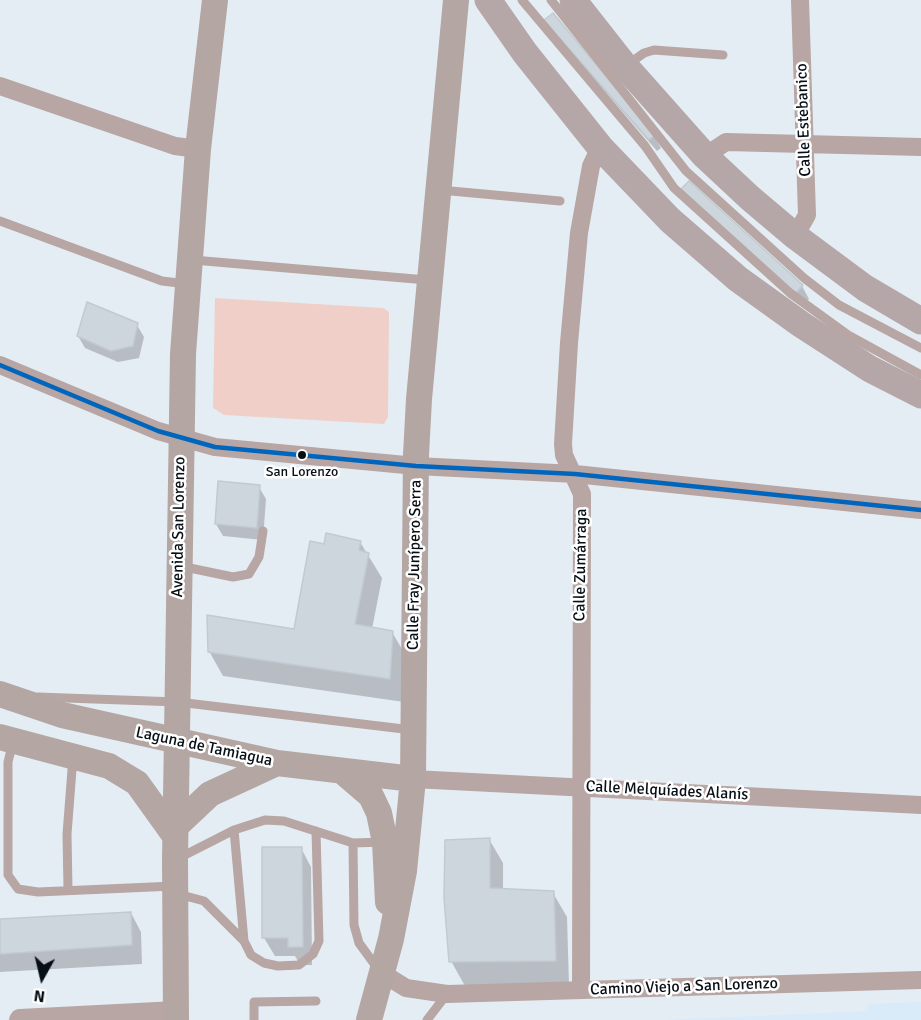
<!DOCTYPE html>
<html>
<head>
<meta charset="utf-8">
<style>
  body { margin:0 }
  #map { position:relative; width:921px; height:1020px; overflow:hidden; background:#e5edf4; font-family:Signika,sans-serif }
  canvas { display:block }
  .north { position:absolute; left:12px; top:948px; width:60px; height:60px; -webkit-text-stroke:4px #fff; paint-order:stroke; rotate:188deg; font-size:16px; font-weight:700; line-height:24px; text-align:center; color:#070f16 }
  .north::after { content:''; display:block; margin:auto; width:21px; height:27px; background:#070f16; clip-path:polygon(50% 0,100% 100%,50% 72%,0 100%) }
</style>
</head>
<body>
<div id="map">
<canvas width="921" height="1020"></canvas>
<div class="north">N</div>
</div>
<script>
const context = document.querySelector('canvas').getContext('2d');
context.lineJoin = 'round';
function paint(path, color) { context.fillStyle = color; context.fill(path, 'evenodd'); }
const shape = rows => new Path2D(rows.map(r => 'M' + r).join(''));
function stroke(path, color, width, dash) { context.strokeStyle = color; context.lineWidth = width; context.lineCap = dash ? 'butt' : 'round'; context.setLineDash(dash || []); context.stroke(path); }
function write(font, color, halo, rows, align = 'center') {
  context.font = font + ' Signika,sans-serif'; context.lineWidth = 5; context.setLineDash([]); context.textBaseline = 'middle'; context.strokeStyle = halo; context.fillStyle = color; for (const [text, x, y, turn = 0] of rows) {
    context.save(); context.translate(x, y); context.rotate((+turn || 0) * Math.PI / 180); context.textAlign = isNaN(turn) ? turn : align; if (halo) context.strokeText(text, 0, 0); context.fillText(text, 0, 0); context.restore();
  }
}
paint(shape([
  [921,1002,921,1020,665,1020,867,1011,868,1004]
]), '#d9eaf9');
paint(shape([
  [215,298,383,308,389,312,388,417,384,424,224,415,213,408]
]), '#f0cfc9');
paint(shape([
  [546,20,654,136,661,148,657,151,553,32],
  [690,201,802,286,809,299,803,304],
  [137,325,144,337,139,358,118,362,85,348,78,336],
  [259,487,266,499,263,540,223,536,216,524],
  [360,542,382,578,372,629,392,632,406,656,404,702,223,676,209,651,296,631,325,545],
  [489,839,503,863,503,890,553,893,567,917,569,985,465,986,451,961],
  [301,848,311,867,312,965,300,965,295,956,275,956,264,938],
  [131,913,141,932,142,964,0,972,0,921]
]), '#0003');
const building = shape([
  [553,13,655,135,651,138,649,140,544,20,553,13],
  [689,181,803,285,796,293,681,189,689,181],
  [87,302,138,323,133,346,111,351,77,336,87,302],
  [218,481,260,485,257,528,215,524,218,481],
  [326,533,361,541,359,550,369,553,355,624,393,631,390,679,208,652,207,615,294,629,310,541,324,544,326,533],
  [490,838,490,888,554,891,556,961,449,962,444,898,445,840,490,838],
  [262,847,302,847,303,947,288,947,288,938,262,938,262,847],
  [131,912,132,945,0,954,0,919,131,912]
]);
paint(building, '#ced6dd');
stroke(building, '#c2cad1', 1.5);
stroke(shape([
  [522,0,645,146,674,188,790,293,848,335,921,375],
  [551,0,686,171,804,278,839,305,921,348],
  [627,65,644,53,654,50,723,55],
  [440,190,560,201],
  [0,221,162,281,187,284],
  [193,260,427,280],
  [180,566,233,577,249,574,259,557,263,531],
  [38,697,178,702,412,730],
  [13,742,8,762,8,875,18,889,38,892,174,886],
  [234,830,244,941],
  [353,843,384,842],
  [179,858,234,830,265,820,284,821,353,843,354,925,359,943,378,969],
  [68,889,67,834,73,757],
  [178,894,204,901,244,941,251,955,264,963,278,966,299,965,313,954,319,941,316,831],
  [254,1020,254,1002,316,1001],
  [427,1020,447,994]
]), '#b7a6a3', 9);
stroke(shape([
  [0,86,175,146,198,149],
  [705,156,726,142,921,147],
  [795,236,807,215,800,0],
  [0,365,158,431,215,447,416,466,575,474,921,510],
  [413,779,921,805],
  [382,973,406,988,447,994,921,980],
  [581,990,582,494,564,455,563,444,569,343,579,233,591,166,600,147]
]), '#b7a6a3', 18);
stroke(shape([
  [20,1020,176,1012]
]), '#b7a6a3', 22);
stroke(shape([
  [0,694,62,715,277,763,413,779],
  [0,737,109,766,137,783,175,836],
  [343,772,371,796,379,813,385,842,388,902],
  [175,827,210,794,277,763],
  [176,1020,175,860,183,354,198,149,215,0],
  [369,1020,391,939,404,871,413,779,416,455,419,399,456,0]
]), '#b4a6a3', 26);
stroke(shape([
  [488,0,525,53,600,147,670,220,738,279,802,325,870,369,921,395],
  [573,0,625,66,705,156,750,198,795,236,865,288,921,321]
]), '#b5a7a7', 27);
stroke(shape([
  [0,365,158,431,215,447,416,466,575,474,921,510]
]), '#0065bd', 4.5);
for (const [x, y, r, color] of [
  [302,455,5,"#070f16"]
]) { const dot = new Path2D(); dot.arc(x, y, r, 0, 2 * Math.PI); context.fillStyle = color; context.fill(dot); stroke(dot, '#fff', 2); }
write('14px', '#070f16', '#fff', [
  ["San Lorenzo",302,472]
]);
write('16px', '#070f16', '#fff', [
  ["Calle Estebanico",804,120,-92],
  ["Avenida San Lorenzo",179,527,-89],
  ["Calle Fray Junípero Serra",415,565,-89],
  ["Calle Zumárraga",581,565,-89],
  ["Laguna de Tamiagua",204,747,12],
  ["Calle Melquíades Alanís",667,791,3],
  ["Camino Viejo a San Lorenzo",684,987,-2]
]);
</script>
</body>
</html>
